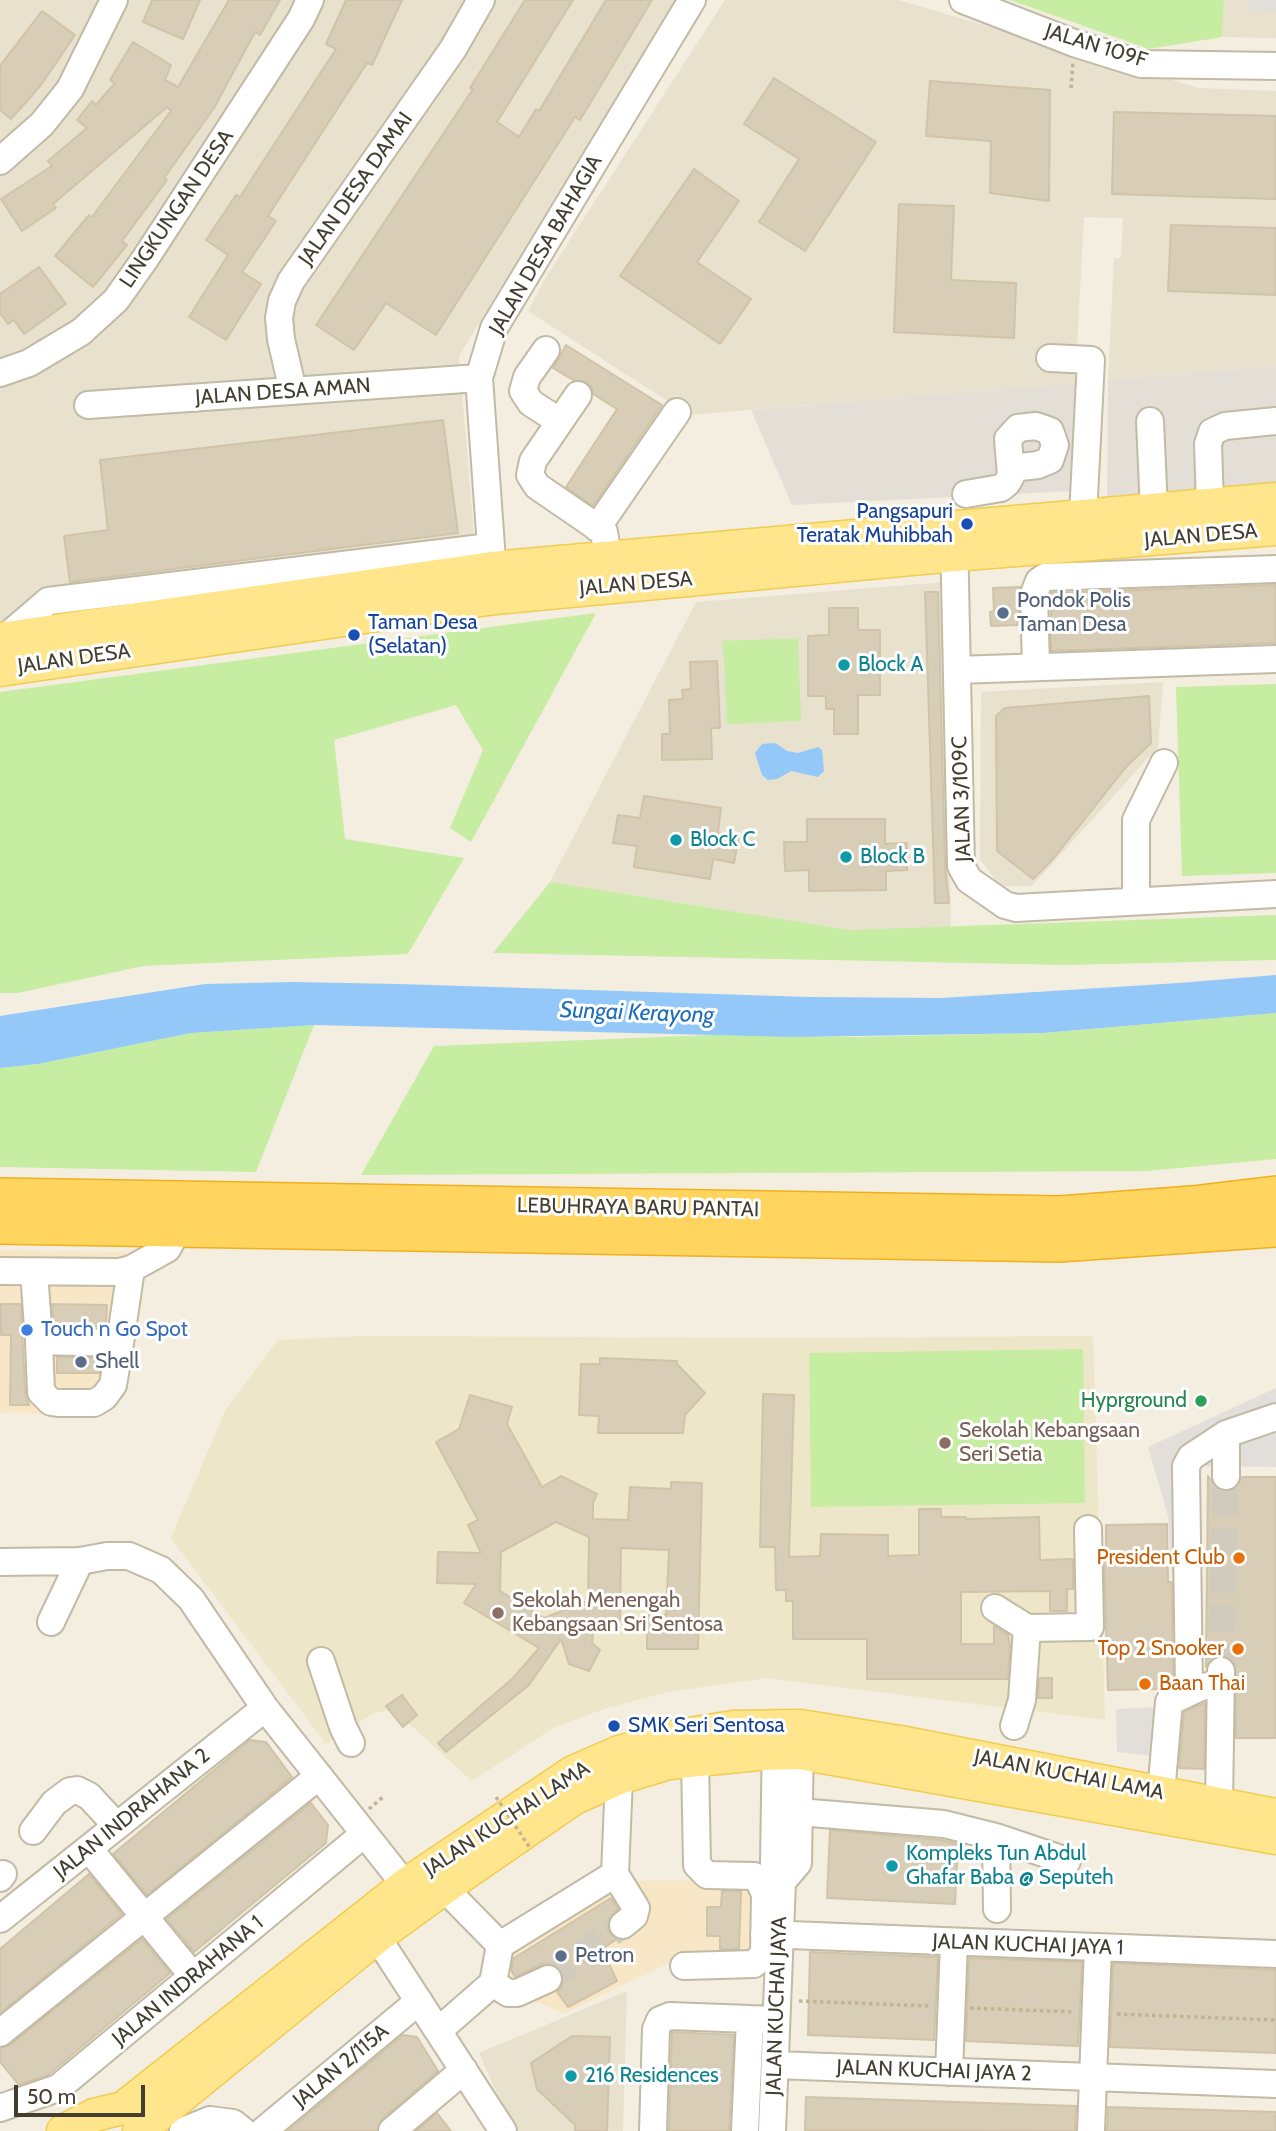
<!DOCTYPE html>
<html>
<head>
<meta charset="utf-8">
<style>
  body { margin:0 }
  #map { position:relative; width:1276px; height:2131px; overflow:hidden; background:#f3eee0; font-family:Cabin,sans-serif }
  canvas { display:block }
  .scale { position:absolute; left:14px; top:2085px; width:131px; height:32px; box-sizing:border-box; border:4px solid #443e31; border-top:0; padding-left:9px; font-size:21px; line-height:24px; white-space:nowrap; color:#443e31; -webkit-text-stroke:5px #fff; paint-order:stroke }
</style>
</head>
<body>
<div id="map">
<canvas width="1276" height="2131"></canvas>
<div class="scale">50 m</div>
</div>
<script>
const context = document.querySelector('canvas').getContext('2d');
context.lineJoin = 'round';
function paint(path, color) { context.fillStyle = color; context.fill(path, 'evenodd'); }
const shape = rows => new Path2D(rows.map(r => 'M' + r).join(''));
function stroke(path, color, width, dash) { context.strokeStyle = color; context.lineWidth = width; context.lineCap = dash ? 'butt' : 'round'; context.setLineDash(dash || []); context.stroke(path); }
function write(font, color, halo, rows, align = 'center') {
  context.font = font + ' Cabin,sans-serif'; context.lineWidth = 6; context.setLineDash([]); context.textBaseline = 'middle'; context.strokeStyle = halo; context.fillStyle = color; for (const [text, x, y, turn = 0] of rows) {
    context.save(); context.translate(x, y); context.rotate((+turn || 0) * Math.PI / 180); context.textAlign = isNaN(turn) ? turn : align; if (halo) context.strokeText(text, 0, 0); context.fillText(text, 0, 0); context.restore();
  }
}
paint(shape([
  [0,0,676,0,459,356,476,559,0,624],
  [725,0,898,0,1199,88,1276,91,1276,366,1108,380,1114,258,1121,258,1123,218,1084,217,1075,383,689,415,528,311,546,277],
  [1224,0,1276,0,1276,38,1222,37],
  [945,582,951,928,850,930,550,882,696,602],
  [1163,682,1158,747,1032,886,1000,886,980,859,981,692],
  [627,1991,623,2131,514,2131,479,2053]
]), '#e7e1ce');
paint(shape([
  [0,1250,126,1252,126,1277,105,1414,0,1413],
  [752,1880,753,1959,671,1962,563,2014,497,1983,504,1947,613,1881]
]), '#f8e7c7');
paint(shape([
  [1276,366,1276,488,1107,503,1108,380],
  [1075,383,1074,491,792,505,751,410]
]), '#e4dfd6');
paint(shape([
  [363,1336,795,1338,1093,1336,1105,1720,767,1678,668,1692,607,1708,553,1728,472,1781,404,1719,389,1710,374,1713,326,1744,171,1538,226,1409,278,1340]
]), '#eee6c8');
paint(shape([
  [1010,0,1224,0,1222,37,1149,49],
  [596,613,471,842,450,828,483,750,456,705,334,740,345,839,464,858,408,954,143,966,18,993,0,993,0,692],
  [798,638,801,721,727,724,723,641],
  [1276,684,1276,873,1182,876,1176,687],
  [550,882,850,930,1276,915,1276,960,1066,965,493,953],
  [1276,1013,1276,1159,1147,1171,361,1175,434,1046,712,1035,857,1037,1043,1033],
  [314,1025,256,1172,0,1167,0,1068,38,1064,191,1033],
  [1083,1349,1085,1503,811,1507,809,1353]
]), '#c7eda3');
paint(shape([
  [1247,0,1276,0,1276,11,1247,10],
  [1276,1388,1276,1467,1199,1466,1201,1581,1172,1577,1168,1516,1148,1447],
  [1160,1707,1153,1756,1117,1752,1116,1709]
]), '#e2dfda');
paint(shape([
  [775,743,787,751,798,753,818,747,822,750,824,771,818,777,791,771,777,779,768,780,762,775,755,753,762,744],
  [1276,975,1276,1013,1043,1033,792,1037,314,1025,191,1033,38,1064,0,1068,0,1016,205,984,293,982,399,984,809,997,941,998,1179,983]
]), '#93c8f8');
const building = shape([
  [152,0,200,0,183,39,143,22,152,0],
  [229,0,280,0,260,35,255,32,214,108,164,178,167,180,122,241,127,245,93,287,55,256,89,215,92,217,171,111,167,107,53,204,56,208,22,231,1,199,52,166,48,161,87,128,77,120,92,101,96,105,115,83,110,80,133,42,171,65,165,80,178,87,229,0],
  [346,0,402,0,372,65,367,63,268,216,276,221,242,272,261,284,226,340,189,317,228,255,206,240,236,195,240,197,336,49,326,44,346,0],
  [525,0,573,0,497,122,519,137,536,109,539,111,606,0,652,0,580,120,575,117,436,335,386,303,354,350,316,325,473,89,470,88,525,0],
  [42,11,75,35,41,85,11,119,0,110,0,66,42,11],
  [774,78,876,142,805,251,759,222,799,159,744,124,774,78],
  [930,81,1050,90,1049,201,990,193,991,141,926,136,930,81],
  [1114,112,1276,116,1276,199,1112,194,1114,112],
  [694,169,739,201,697,262,751,299,720,344,620,276,694,169],
  [899,204,954,206,951,280,1016,283,1014,338,894,332,899,204],
  [1171,225,1276,228,1276,295,1168,291,1171,225],
  [39,267,66,304,24,334,14,320,8,324,0,313,0,294,39,267],
  [566,345,662,405,593,506,566,487,617,409,593,394,592,388,586,382,573,380,553,368,566,345],
  [443,420,458,533,70,582,64,536,108,530,100,460,443,420],
  [1276,585,1276,643,1051,651,1051,593,1276,585],
  [1020,587,1019,625,991,626,990,612,994,611,993,588,1020,587],
  [925,592,938,592,945,866,949,903,935,903,925,592],
  [829,608,858,608,858,630,880,630,880,695,858,695,858,734,834,734,834,709,826,709,826,696,808,696,808,636,829,635,829,608],
  [717,661,720,728,711,728,712,759,662,760,662,734,670,734,669,700,683,699,682,690,691,689,690,662,717,661],
  [1149,696,1151,743,1126,767,1053,859,1033,879,997,851,996,716,1005,708,1149,696],
  [644,796,721,808,718,833,739,836,734,863,713,859,710,879,634,867,637,846,613,843,618,815,640,818,644,796],
  [807,819,885,819,885,844,907,843,907,870,886,871,886,890,809,891,809,870,785,871,784,842,807,842,807,819],
  [1,1304,21,1304,25,1393,29,1405,10,1405,11,1335,1,1335,1,1304],
  [52,1304,107,1305,106,1327,54,1326,52,1304],
  [57,1357,101,1358,99,1373,57,1373,57,1357],
  [600,1358,677,1361,677,1364,705,1393,685,1415,683,1433,598,1433,599,1416,579,1415,581,1364,600,1364,600,1358],
  [763,1394,794,1395,789,1557,820,1556,821,1534,888,1535,888,1556,919,1555,919,1509,941,1509,941,1517,966,1517,966,1519,1039,1517,1040,1560,1073,1559,1073,1589,1067,1589,1067,1611,1050,1611,1050,1591,961,1592,961,1644,994,1644,994,1626,1008,1635,1010,1645,1008,1679,867,1679,867,1639,793,1639,793,1601,786,1601,786,1590,776,1590,775,1547,760,1547,763,1394],
  [470,1395,512,1407,507,1424,542,1487,561,1476,597,1494,593,1503,593,1519,628,1520,630,1487,671,1489,671,1482,702,1483,698,1649,647,1649,647,1615,666,1615,669,1550,621,1548,620,1621,594,1620,592,1643,600,1650,589,1671,569,1664,561,1639,529,1685,446,1752,438,1743,513,1678,539,1648,464,1603,476,1584,437,1583,438,1552,481,1553,468,1525,478,1520,436,1442,459,1429,470,1395],
  [556,1522,589,1537,588,1601,544,1618,500,1591,501,1552,556,1522],
  [1208,1476,1218,1489,1225,1492,1234,1489,1242,1477,1276,1477,1276,1738,1236,1738,1235,1664,1230,1658,1221,1655,1213,1658,1206,1667,1208,1476],
  [1167,1524,1168,1582,1172,1582,1173,1683,1161,1689,1108,1690,1104,1559,1106,1558,1106,1525,1167,1524],
  [1039,1678,1052,1678,1052,1698,1038,1698,1039,1678],
  [402,1695,417,1715,403,1727,386,1706,402,1695],
  [1205,1703,1204,1769,1179,1768,1184,1712,1205,1703],
  [250,1740,266,1742,292,1777,147,1895,113,1854,250,1740],
  [311,1803,328,1825,326,1843,194,1952,167,1919,311,1803],
  [830,1830,941,1840,958,1844,955,1904,827,1898,830,1830],
  [89,1874,122,1914,0,2013,0,1949,89,1874],
  [722,1891,741,1891,739,1949,720,1949,720,1936,707,1936,707,1907,721,1907,722,1891],
  [611,1898,618,1909,609,1919,607,1927,610,1934,617,1939,602,1949,617,1981,568,2007,557,1992,561,1988,564,1980,562,1972,557,1966,549,1963,542,1964,515,1977,511,1970,514,1958,611,1898],
  [142,1939,170,1973,48,2075,19,2085,0,2062,0,2048,10,2045,142,1939],
  [810,1952,938,1957,934,2040,808,2035,810,1952],
  [969,1958,1082,1962,1078,2046,966,2041,969,1958],
  [1113,1963,1276,1970,1276,2053,1110,2047,1113,1963],
  [672,2032,734,2035,729,2131,669,2131,672,2032],
  [403,2035,417,2037,438,2071,382,2119,377,2131,288,2131,403,2035],
  [572,2036,610,2037,607,2131,575,2131,575,2125,537,2089,531,2063,572,2036],
  [806,2097,1076,2106,1075,2131,805,2130,806,2097],
  [1108,2107,1276,2112,1276,2131,1107,2131,1108,2107],
  [437,2113,451,2131,416,2131,437,2113]
]);
paint(building, '#d8ceb7');
stroke(building, '#d1c3a7', 2);
stroke(shape([
  [1221,1671,1226,1476],
  [548,1979,623,1925]
]), '#d0cbbd', 26, [26, 13]);
const minor = shape([
  [963,0,1074,43,1141,64,1276,66],
  [0,161,42,124,70,89,114,0],
  [546,350,527,377,523,391,531,403,559,421],
  [1050,358,1091,360,1083,516],
  [0,373,29,363,81,332,116,300,145,259,301,19,310,0],
  [293,391,281,339,279,318,282,301,291,281,453,49,481,0],
  [578,395,533,461,530,475,537,486,604,532,608,557],
  [88,405,479,378],
  [1150,421,1154,510],
  [966,494,1001,488,1007,483,1011,476,1008,439,1018,428,1036,426,1050,431,1055,445,1050,460,1038,465,1011,468],
  [1210,504,1208,444,1212,432,1225,426,1276,421],
  [597,528,677,412],
  [954,534,961,866,969,880,1005,905,1016,908,1276,894],
  [494,589,479,378,494,328,692,0],
  [5,638,48,601,490,547],
  [1036,666,1034,594,1039,581,1045,577,1276,569],
  [957,670,1276,659],
  [1136,900,1136,820,1164,763],
  [0,1271,119,1272,131,1269,167,1249,179,1228],
  [34,1272,39,1341,120,1343,131,1269],
  [39,1341,41,1392,51,1402,58,1403,94,1403,104,1397,113,1385,120,1343],
  [1226,1434,1226,1476],
  [0,1562,80,1561,107,1556,129,1556,161,1570,191,1599,265,1708,417,1900],
  [995,1608,1027,1628,1022,1700,1014,1726],
  [51,1622,80,1561],
  [1027,1628,1090,1627,1088,1529],
  [321,1661,343,1727,351,1743],
  [1189,1692,1186,1466,1191,1457,1226,1434,1276,1417],
  [1161,1793,1169,1702,1201,1687,1221,1684],
  [1219,1805,1221,1671],
  [799,1812,944,1824,996,1837,997,1909],
  [33,1831,54,1803,70,1791,77,1790,89,1796,116,1825],
  [996,1837,1067,1861],
  [89,1849,193,1976],
  [615,1874,636,1908,634,1916,623,1925],
  [0,1878,3,1874],
  [782,1882,798,1863,800,1736],
  [444,1888,500,1945],
  [0,1919,265,1708],
  [764,1934,1276,1954],
  [377,1937,503,2131],
  [684,1966,754,1964,764,1954,765,1894,759,1881,754,1876,707,1875,697,1865,695,1759],
  [493,1983,508,1993,517,1993,548,1979],
  [438,2031,493,1983,500,1945,615,1874,619,1778],
  [0,2033,319,1776],
  [775,2065,1276,2084],
  [949,2072,954,1942],
  [0,2108,58,2088,364,1834],
  [183,2131,210,2120,233,2123,243,2131],
  [263,2131,419,2001],
  [392,2131,464,2070],
  [653,2131,656,2029,660,2020,670,2016,776,2020],
  [745,2131,750,2019],
  [772,2131,782,1882,774,1873,774,1862,776,1733],
  [1091,2131,1098,1947]
]);
const major = shape([
  [0,639,492,568,1276,499],
  [0,670,495,598,954,555,1276,529],
  [63,2131,94,2115,123,2108,405,1885,573,1772,619,1752,677,1736,733,1727,800,1726,900,1742,1276,1815],
  [139,2131,377,1937,444,1888,573,1799,619,1778,669,1763,758,1754,800,1753,1276,1838]
]);
const highway = shape([
  [0,1197,1060,1215,1192,1205,1276,1195],
  [0,1225,1059,1243,1276,1228]
]);
stroke(minor, '#c1baa5', 30);
stroke(major, '#f1cc50', 35);
stroke(highway, '#efb01e', 40);
stroke(shape([
  [1071,88,1073,62],
  [369,1809,383,1797],
  [799,2001,931,2006],
  [970,2008,1075,2012],
  [1117,2014,1276,2020]
]), '#c2b492', 3.5, [3.5, 3.5]);
stroke(minor, '#fff', 26);
stroke(major, '#ffe68d', 32);
stroke(highway, '#ffd55f', 37);
stroke(shape([
  [496,1797,530,1848]
]), '#c2b492', 3.5, [3.5, 3.5]);
for (const [x, y, r, color] of [
  [967,524,7,"#1a4fb4"],
  [1003,613,7,"#5c6f8a"],
  [354,635,7,"#1a4fb4"],
  [844,665,7,"#0f9aa8"],
  [676,840,7,"#0f9aa8"],
  [846,857,7,"#0f9aa8"],
  [27,1330,7,"#3f7fe0"],
  [81,1362,7,"#5c6f8a"],
  [1201,1401,7,"#2e9e5b"],
  [945,1443,7,"#8d6e63"],
  [1239,1558,7,"#e8710a"],
  [498,1613,7,"#8d6e63"],
  [1238,1649,7,"#e8710a"],
  [1145,1684,7,"#e8710a"],
  [614,1726,7,"#1a4fb4"],
  [892,1866,7,"#0f9aa8"],
  [561,1956,7,"#5c6f8a"],
  [571,2076,7,"#0f9aa8"]
]) { const dot = new Path2D(); dot.arc(x, y, r, 0, 2 * Math.PI); context.fillStyle = color; context.fill(dot); stroke(dot, '#fff', 2.5); }
write('21px', '#443e31', '#fff', [
  ["JALAN 109F",1096,46,17],
  ["JALAN DESA DAMAI",356,189,-55],
  ["LINGKUNGAN DESA",177,209,-56],
  ["JALAN DESA BAHAGIA",546,245,-60],
  ["JALAN DESA AMAN",283,392,-4],
  ["JALAN DESA",1201,536,-5],
  ["JALAN DESA",636,584,-5],
  ["JALAN DESA",74,659,-8],
  ["JALAN 3/109C",962,799,-92],
  ["LEBUHRAYA BARU PANTAI",638,1208,1],
  ["JALAN KUCHAI LAMA",1069,1775,11],
  ["JALAN INDRAHANA 2",132,1814,-39],
  ["JALAN KUCHAI LAMA",507,1819,-33],
  ["JALAN KUCHAI JAYA 1",1028,1945,2],
  ["JALAN INDRAHANA 1",188,1981,-40],
  ["JALAN KUCHAI JAYA",777,2006,-88],
  ["JALAN 2/115A",341,2066,-40],
  ["JALAN KUCHAI JAYA 2",934,2071,2]
]);
write('21px', '#164399', '#fff', [
  ["Pangsapuri",953,512,"right"],
  ["Teratak Muhibbah",953,536,"right"],
  ["Taman Desa",368,623],
  ["(Selatan)",368,647],
  ["SMK Seri Sentosa",628,1726]
], 'left');
write('21px', '#4e5e75', '#fff', [
  ["Pondok Polis",1017,601],
  ["Taman Desa",1017,625],
  ["Shell",95,1362],
  ["Petron",575,1956]
], 'left');
write('21px', '#0d838f', '#fff', [
  ["Block A",858,665],
  ["Block C",690,840],
  ["Block B",860,857],
  ["Kompleks Tun Abdul",906,1854],
  ["Ghafar Baba @ Seputeh",906,1878],
  ["216 Residences",585,2076]
], 'left');
write('21px', '#366cbe', '#fff', [
  ["Touch n Go Spot",41,1330]
], 'left');
write('21px', '#27864d', '#fff', [
  ["Hyprground",1187,1401]
], 'right');
write('21px', '#785e54', '#fff', [
  ["Sekolah Kebangsaan",959,1431],
  ["Seri Setia",959,1455],
  ["Sekolah Menengah",512,1601],
  ["Kebangsaan Sri Sentosa",512,1625]
], 'left');
write('21px', '#c56008', '#fff', [
  ["President Club",1225,1558],
  ["Top 2 Snooker",1224,1649],
  ["Baan Thai",1159,1684,"left"]
], 'right');
write('italic 23px', '#1f6ebb', '#fff', [
  ["Sungai Kerayong",637,1013,2]
]);
</script>
</body>
</html>
